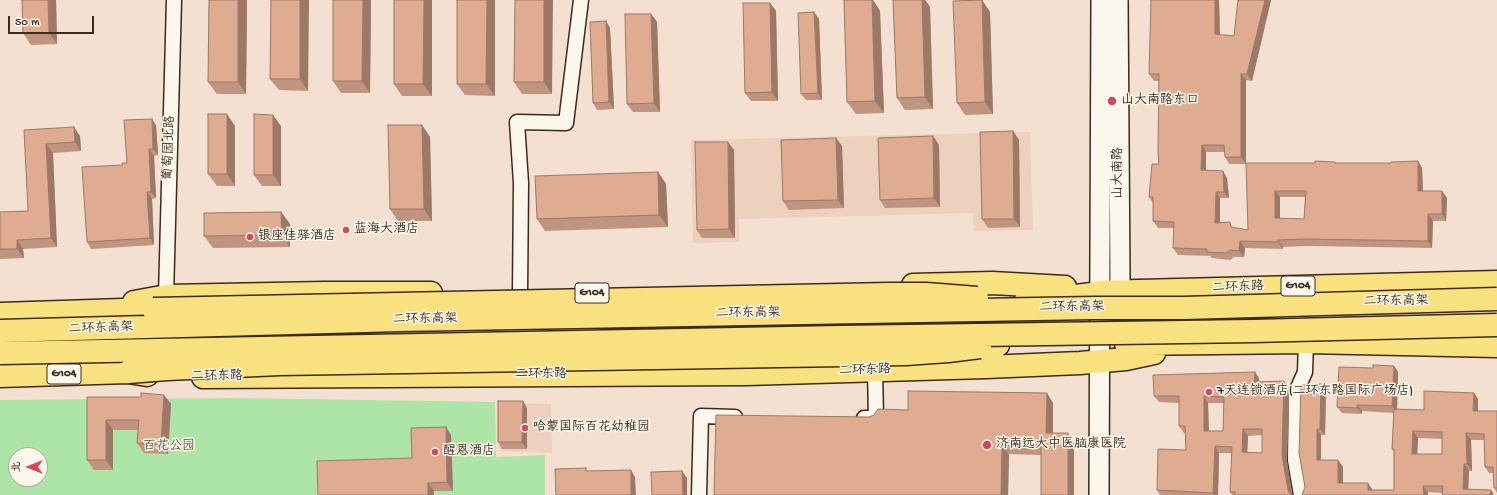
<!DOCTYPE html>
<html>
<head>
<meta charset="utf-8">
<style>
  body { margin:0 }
  #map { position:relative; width:1497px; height:495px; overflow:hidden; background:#f3e0d1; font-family:"Gochi Hand","LXGW WenKai TC",sans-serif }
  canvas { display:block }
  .north { position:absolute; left:8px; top:447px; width:40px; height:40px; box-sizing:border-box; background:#fbf7ec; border:1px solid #aea59a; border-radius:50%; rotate:270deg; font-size:11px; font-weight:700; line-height:16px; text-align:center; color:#3b2a1e }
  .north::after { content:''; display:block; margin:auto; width:14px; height:18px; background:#d1495b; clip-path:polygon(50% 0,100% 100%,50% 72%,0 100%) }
  .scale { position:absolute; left:8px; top:16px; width:86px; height:18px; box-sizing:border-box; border:2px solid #3b2a1e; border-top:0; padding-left:5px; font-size:12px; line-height:14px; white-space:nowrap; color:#3b2a1e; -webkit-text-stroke:3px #fbf7ec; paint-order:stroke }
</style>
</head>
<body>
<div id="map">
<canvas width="1497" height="495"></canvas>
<div class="north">北</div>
<div class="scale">50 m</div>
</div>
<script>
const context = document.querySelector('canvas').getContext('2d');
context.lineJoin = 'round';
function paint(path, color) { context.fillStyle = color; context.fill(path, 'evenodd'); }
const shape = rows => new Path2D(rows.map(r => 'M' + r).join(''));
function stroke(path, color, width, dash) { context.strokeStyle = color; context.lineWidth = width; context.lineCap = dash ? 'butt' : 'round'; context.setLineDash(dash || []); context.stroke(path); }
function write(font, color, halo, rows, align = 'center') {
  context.font = font + ' "Gochi Hand","LXGW WenKai TC",sans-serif'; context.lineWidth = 3; context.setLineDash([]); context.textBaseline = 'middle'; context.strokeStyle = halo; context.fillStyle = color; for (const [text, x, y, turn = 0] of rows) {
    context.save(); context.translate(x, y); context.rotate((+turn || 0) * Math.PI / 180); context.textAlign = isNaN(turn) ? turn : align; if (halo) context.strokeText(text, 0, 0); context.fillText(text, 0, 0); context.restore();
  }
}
paint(shape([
  [1030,132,1033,230,974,231,973,213,739,219,739,242,693,243,691,140],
  [498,403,551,404,552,453,499,451]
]), '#edd0be');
paint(shape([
  [237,398,495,402,496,457,545,455,545,495,0,495,0,400],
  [16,455,40,455,40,479,16,479]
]), '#ade4a7');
const street = shape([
  [520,293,521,183,517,122,566,123,581,0],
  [166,296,174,0],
  [864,418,876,418,875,370],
  [699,495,701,416,735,417],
  [1301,495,1295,460,1296,392,1305,372,1306,342]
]);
const secondary = shape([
  [1113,306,1118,291,1120,279,1118,0],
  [1099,495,1101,0]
]);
const highway = shape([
  [913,285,992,283,1065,287],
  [134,302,167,296,324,293,431,293],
  [1025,302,1092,294,1099,292,1497,282],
  [0,314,153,309,172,316],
  [1126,344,1306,342,1497,346],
  [965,363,998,345],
  [0,376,128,372,147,375],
  [203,377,746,374,986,367,1080,363,1126,359,1154,353]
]);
stroke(street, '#3b2a1e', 17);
stroke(secondary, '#3b2a1e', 22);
stroke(highway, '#3b2a1e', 25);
stroke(street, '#fbf7ec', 14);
stroke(secondary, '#fbf7ec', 19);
stroke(highway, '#fae180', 22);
const highwayBridge = shape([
  [153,309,889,294,926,294,977,298],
  [0,331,401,320,1094,308,1184,308,1497,299],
  [0,353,841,337,1253,331,1497,325],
  [128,372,167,369,280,364,906,354,948,351,980,347]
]);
stroke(highwayBridge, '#3b2a1e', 25, []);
stroke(highwayBridge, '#fae180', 22);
paint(shape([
  [56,0,57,44,31,45,23,33],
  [209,0,247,0,246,94,217,94,208,82],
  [271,0,308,91,279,90,270,79],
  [333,0,371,0,370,93,341,93,333,81],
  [394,0,432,0,432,96,402,96,394,84],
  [457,0,495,0,495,96,465,95,457,84],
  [515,0,552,94,522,94,514,82],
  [844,0,873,0,880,11,884,113,856,114,847,102],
  [893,0,925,0,930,7,933,109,905,110,897,98],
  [982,0,990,12,993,114,965,115,957,103],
  [1219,0,1220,35,1234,36,1238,0,1271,0,1252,81,1246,80,1246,164,1229,164,1225,157,1225,152,1206,152,1206,170,1223,171,1227,178,1229,198,1220,198,1220,222,1234,228,1248,230,1246,163,1391,163,1418,161,1422,168,1423,191,1442,191,1447,198,1446,221,1433,221,1432,248,1308,246,1283,247,1283,249,1245,248,1244,257,1234,257,1230,260,1212,258,1210,256,1178,255,1173,248,1174,228,1158,228,1153,221,1153,203,1149,197,1159,164,1159,81,1154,81,1149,74],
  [1280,197,1305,197,1304,219,1280,218],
  [770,3,776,11,778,101,751,101,745,93],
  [651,14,657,22,660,112,633,112,627,104],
  [819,19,822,100,806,100,801,94],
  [606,21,610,28,614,109,597,110,593,103],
  [156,125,158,155,154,156,156,198,152,199,154,245,91,249,87,242,127,163],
  [422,125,430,137,432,221,398,221,390,209],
  [235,126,235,186,217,186,208,174],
  [281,126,281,186,262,186,254,175],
  [24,130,80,136,81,151,53,153,57,247,23,249,24,258,0,259,0,212,28,211],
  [1013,131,1019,140,1020,227,988,228,982,219],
  [933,136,939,145,940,207,885,208,880,200],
  [836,138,842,146,844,208,789,210,783,201],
  [734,150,735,238,702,238,697,230],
  [658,172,666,184,668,227,545,231,537,219],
  [281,212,290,224,290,247,213,248,204,236],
  [1394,366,1398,372,1397,409,1424,410,1474,393,1478,399,1478,411,1497,411,1497,493,1494,488,1493,473,1489,473,1485,467,1484,440,1471,440,1472,471,1469,471,1468,489,1491,490,1494,495,1442,495,1443,493,1428,492,1302,495,1305,487,1321,384,1326,391,1325,435,1321,435,1321,460,1338,460,1343,467,1343,483,1372,490,1394,490,1394,452,1392,449,1394,413,1362,411,1362,414,1342,413,1337,407,1373,368],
  [1418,438,1442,439,1442,454,1417,454],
  [1259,378,1259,382,1284,381,1289,388,1287,461,1292,495,1232,495,1230,492,1232,453,1219,453,1218,495,1160,495,1157,490,1186,450,1185,433,1184,433,1179,426,1179,403,1159,402,1154,396],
  [1208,403,1224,403,1223,431,1209,431],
  [1262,435,1262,453,1247,452,1248,436],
  [164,395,171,404,168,454,144,453,137,443,138,430,113,430,113,470,94,470,87,460,87,397,141,397],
  [1053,403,1053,433,1074,443,1074,495,1041,455,1009,454,1008,495,714,495,869,417,908,410],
  [527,408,527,449,502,449,498,442],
  [451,435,453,491,434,491,434,495,318,495,412,458]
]), '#c0947e');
paint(shape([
  [48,0,56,0,57,44,49,33],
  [238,0,247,0,246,94,238,82],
  [300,0,309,0,308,91,300,79],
  [363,0,371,0,370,93,362,81],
  [424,0,432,0,432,96,423,84],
  [487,0,495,0,495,96,486,84],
  [544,0,553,0,552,94,544,82],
  [872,0,873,0,880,11,884,113,875,101],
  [922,0,925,0,930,7,933,109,925,97],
  [982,0,990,12,993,114,985,102],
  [1215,0,1219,0,1220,41,1215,34],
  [1265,0,1271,0,1252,81,1247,74],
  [770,3,776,11,778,101,772,92],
  [814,12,819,19,822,100,818,93],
  [651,14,657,22,660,112,654,103],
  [606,21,610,28,614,109,609,102],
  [1241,74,1246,80,1246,164,1241,157],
  [227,114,235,126,235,186,227,174],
  [273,115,281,126,281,186,273,175],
  [152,119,156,125,158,155,153,149],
  [422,125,430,137,432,221,424,209],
  [74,127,80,136,81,151,75,142],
  [1013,131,1019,140,1020,227,1014,219],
  [933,136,939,145,940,207,934,198],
  [836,138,842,146,844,208,838,200],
  [728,142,734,150,735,238,729,229],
  [46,144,53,153,57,247,51,238],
  [1202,145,1206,152,1206,177,1201,170],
  [149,149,154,156,156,198,151,192],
  [1418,161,1422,168,1423,197,1418,191],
  [1223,171,1227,178,1229,198,1224,192],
  [658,172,666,184,668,227,659,215],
  [1275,191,1280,197,1280,225,1275,218],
  [1442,191,1447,198,1446,221,1442,214],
  [147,192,152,199,154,245,150,238],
  [1216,192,1220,198,1220,229,1215,223],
  [281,212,290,224,290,247,282,235],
  [1428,214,1433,221,1432,248,1428,241],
  [17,240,23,249,24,258,17,249],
  [1278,240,1283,247,1283,249,1278,242],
  [1240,241,1245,248,1244,257,1239,251],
  [1394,366,1398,372,1397,413,1392,406],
  [1255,372,1259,378,1259,388,1254,382],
  [1284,381,1289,388,1287,461,1292,495,1291,495,1288,490,1282,455],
  [1321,384,1326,391,1325,435,1320,429],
  [1047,393,1053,403,1053,443,1046,433],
  [1474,393,1478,399,1478,418,1473,411],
  [164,395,171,404,168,454,161,444],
  [1204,396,1208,403,1209,438,1204,431],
  [523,401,527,408,527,449,522,442],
  [1357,405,1362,411,1362,414,1357,408],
  [106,420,113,430,113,470,106,460],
  [446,427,451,435,453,491,447,482],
  [1243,429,1248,436,1247,459,1242,452],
  [1317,429,1321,435,1321,467,1317,460],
  [1413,431,1418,438,1417,460,1412,454],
  [1068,433,1074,443,1074,495,1068,495],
  [1466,433,1471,440,1472,471,1467,464],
  [1002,445,1009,454,1008,495,1001,495],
  [1215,446,1219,453,1218,495,1214,495,1213,493],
  [1338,460,1343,467,1343,490,1338,483],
  [1464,464,1469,471,1468,495,1463,489],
  [631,470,635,477,636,495,631,495],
  [682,471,687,478,687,495,683,495],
  [428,483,434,491,434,495,428,495],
  [1368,483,1372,489,1372,495,1368,490],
  [1423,486,1428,492,1428,495,1424,495],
  [1491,490,1494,495,1490,495]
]), '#9c7866');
const building = shape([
  [22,0,48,0,49,33,23,33,22,0],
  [209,0,238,0,238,82,208,82,209,0],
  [271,0,300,0,300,79,270,79,271,0],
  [333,0,363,0,362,81,333,81,333,0],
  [394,0,424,0,423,84,394,84,394,0],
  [457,0,487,0,486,84,457,84,457,0],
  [515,0,544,0,544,82,514,82,515,0],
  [844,0,872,0,875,101,847,102,844,0],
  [893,0,922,0,925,97,897,98,893,0],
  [982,0,985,102,957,103,953,1,982,0],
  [1151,0,1215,0,1215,34,1234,36,1238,0,1265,0,1247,74,1241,74,1241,157,1225,157,1224,145,1202,145,1201,170,1223,171,1224,192,1216,192,1215,223,1230,222,1231,227,1248,230,1246,163,1315,163,1315,161,1335,162,1335,163,1391,163,1391,162,1418,161,1418,191,1442,191,1442,214,1428,214,1428,241,1304,239,1278,240,1278,242,1240,241,1239,251,1230,250,1226,253,1207,252,1207,249,1173,248,1174,222,1153,221,1153,197,1149,197,1152,164,1159,164,1158,151,1159,74,1149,74,1151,0],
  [1275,191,1306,191,1304,219,1275,218,1275,191],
  [743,3,770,3,772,92,745,93,743,3],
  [814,12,818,93,801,94,798,13,814,12],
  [625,14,651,14,654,103,627,104,625,14],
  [606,21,609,102,593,103,590,22,606,21],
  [208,114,227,114,227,174,208,174,208,114],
  [254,114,273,115,273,175,254,175,254,114],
  [152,119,153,149,149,149,151,192,147,192,150,238,87,242,82,167,123,165,122,163,127,163,124,120,152,119],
  [388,125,422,125,424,209,390,209,388,125],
  [74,127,75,142,46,144,51,238,17,240,17,249,0,249,0,212,28,211,24,130,74,127],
  [1013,131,1014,219,982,219,980,132,1013,131],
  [933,136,934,198,880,200,878,138,933,136],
  [836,138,838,200,783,201,781,140,836,138],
  [695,142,728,142,729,229,697,230,695,142],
  [658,172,659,215,537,219,535,176,658,172],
  [281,212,282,235,204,236,204,213,281,212],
  [1373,365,1394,366,1392,406,1357,405,1357,408,1337,407,1339,367,1373,368,1373,365],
  [1255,372,1254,382,1284,381,1282,455,1288,490,1290,494,1292,495,1235,495,1235,492,1230,492,1232,447,1215,446,1213,493,1157,490,1158,449,1186,450,1185,426,1179,426,1179,396,1154,396,1153,375,1255,372],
  [1204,396,1224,397,1223,431,1204,431,1204,396],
  [1243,429,1262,429,1262,453,1242,452,1243,429],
  [1321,384,1320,429,1317,429,1317,460,1338,460,1338,483,1368,483,1368,490,1394,490,1394,449,1392,449,1394,409,1424,410,1424,391,1474,393,1473,411,1497,411,1497,488,1494,488,1493,467,1485,467,1484,434,1466,433,1467,464,1464,464,1463,489,1491,490,1490,495,1442,495,1443,486,1423,486,1424,495,1302,495,1305,487,1299,453,1301,385,1321,384],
  [1413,431,1442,432,1442,454,1412,454,1413,431],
  [908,391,1047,393,1046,433,1068,433,1068,495,1041,495,1041,445,1002,445,1001,495,714,495,716,415,869,417,874,415,878,409,908,410,908,391],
  [141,393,164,395,161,444,137,443,139,420,106,420,106,460,87,460,87,397,141,397,141,393],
  [498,401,523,401,522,442,498,442,498,401],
  [446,427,447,482,428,483,428,495,318,495,317,461,412,458,411,428,446,427],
  [586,468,586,471,631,470,631,495,556,495,555,469,586,468],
  [682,471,683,495,652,495,651,472,682,471]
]);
paint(building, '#dfac92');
stroke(building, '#9c7866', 1);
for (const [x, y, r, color] of [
  [1112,101,5,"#d1495b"],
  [346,230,4,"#d1495b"],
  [250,237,4,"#d1495b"],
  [1209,392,4,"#d1495b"],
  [525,428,4,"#d1495b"],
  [987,445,5,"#d1495b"],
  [435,452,4,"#d1495b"]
]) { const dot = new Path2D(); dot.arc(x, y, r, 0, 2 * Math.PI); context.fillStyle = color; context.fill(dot); stroke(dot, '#fbf7ec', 1.5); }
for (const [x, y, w] of [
  [1298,286,34],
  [592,293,34],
  [64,374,34]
]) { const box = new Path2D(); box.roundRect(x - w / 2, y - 10, w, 20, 3); context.fillStyle = '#fbf7ec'; context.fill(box); stroke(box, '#3b2a1e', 1); }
write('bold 12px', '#3b2a1e', null, [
  ["G104",1298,286],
  ["G104",592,293],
  ["G104",64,374]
]);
write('13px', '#3b2a1e', '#fbf7ec', [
  ["山大南路东口",1121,101],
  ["蓝海大酒店",354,230],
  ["银座佳驿酒店",258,237],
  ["7天连锁酒店(二环东路国际广场店)",1217,392],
  ["哈蒙国际百花幼稚园",533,428],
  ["济南远大中医脑康医院",996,445],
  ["醒恩酒店",443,452]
], 'left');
write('13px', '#3b2a1e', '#fbf7ec', [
  ["葡萄园北路",170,148,-88],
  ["山大南路",1119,173,-90],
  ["二环东路",1238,288,-2],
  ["二环东高架",1396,302,-1],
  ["二环东高架",1072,308,-1],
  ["二环东高架",748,314,-1],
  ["二环东高架",425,320,-1],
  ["二环东高架",101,329,-2],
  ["二环东路",865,371,-2],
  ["二环东路",541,375],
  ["二环东路",217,377]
]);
write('13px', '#585840', '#fbf7ec', [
  ["百花公园",169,447]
]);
</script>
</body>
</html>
